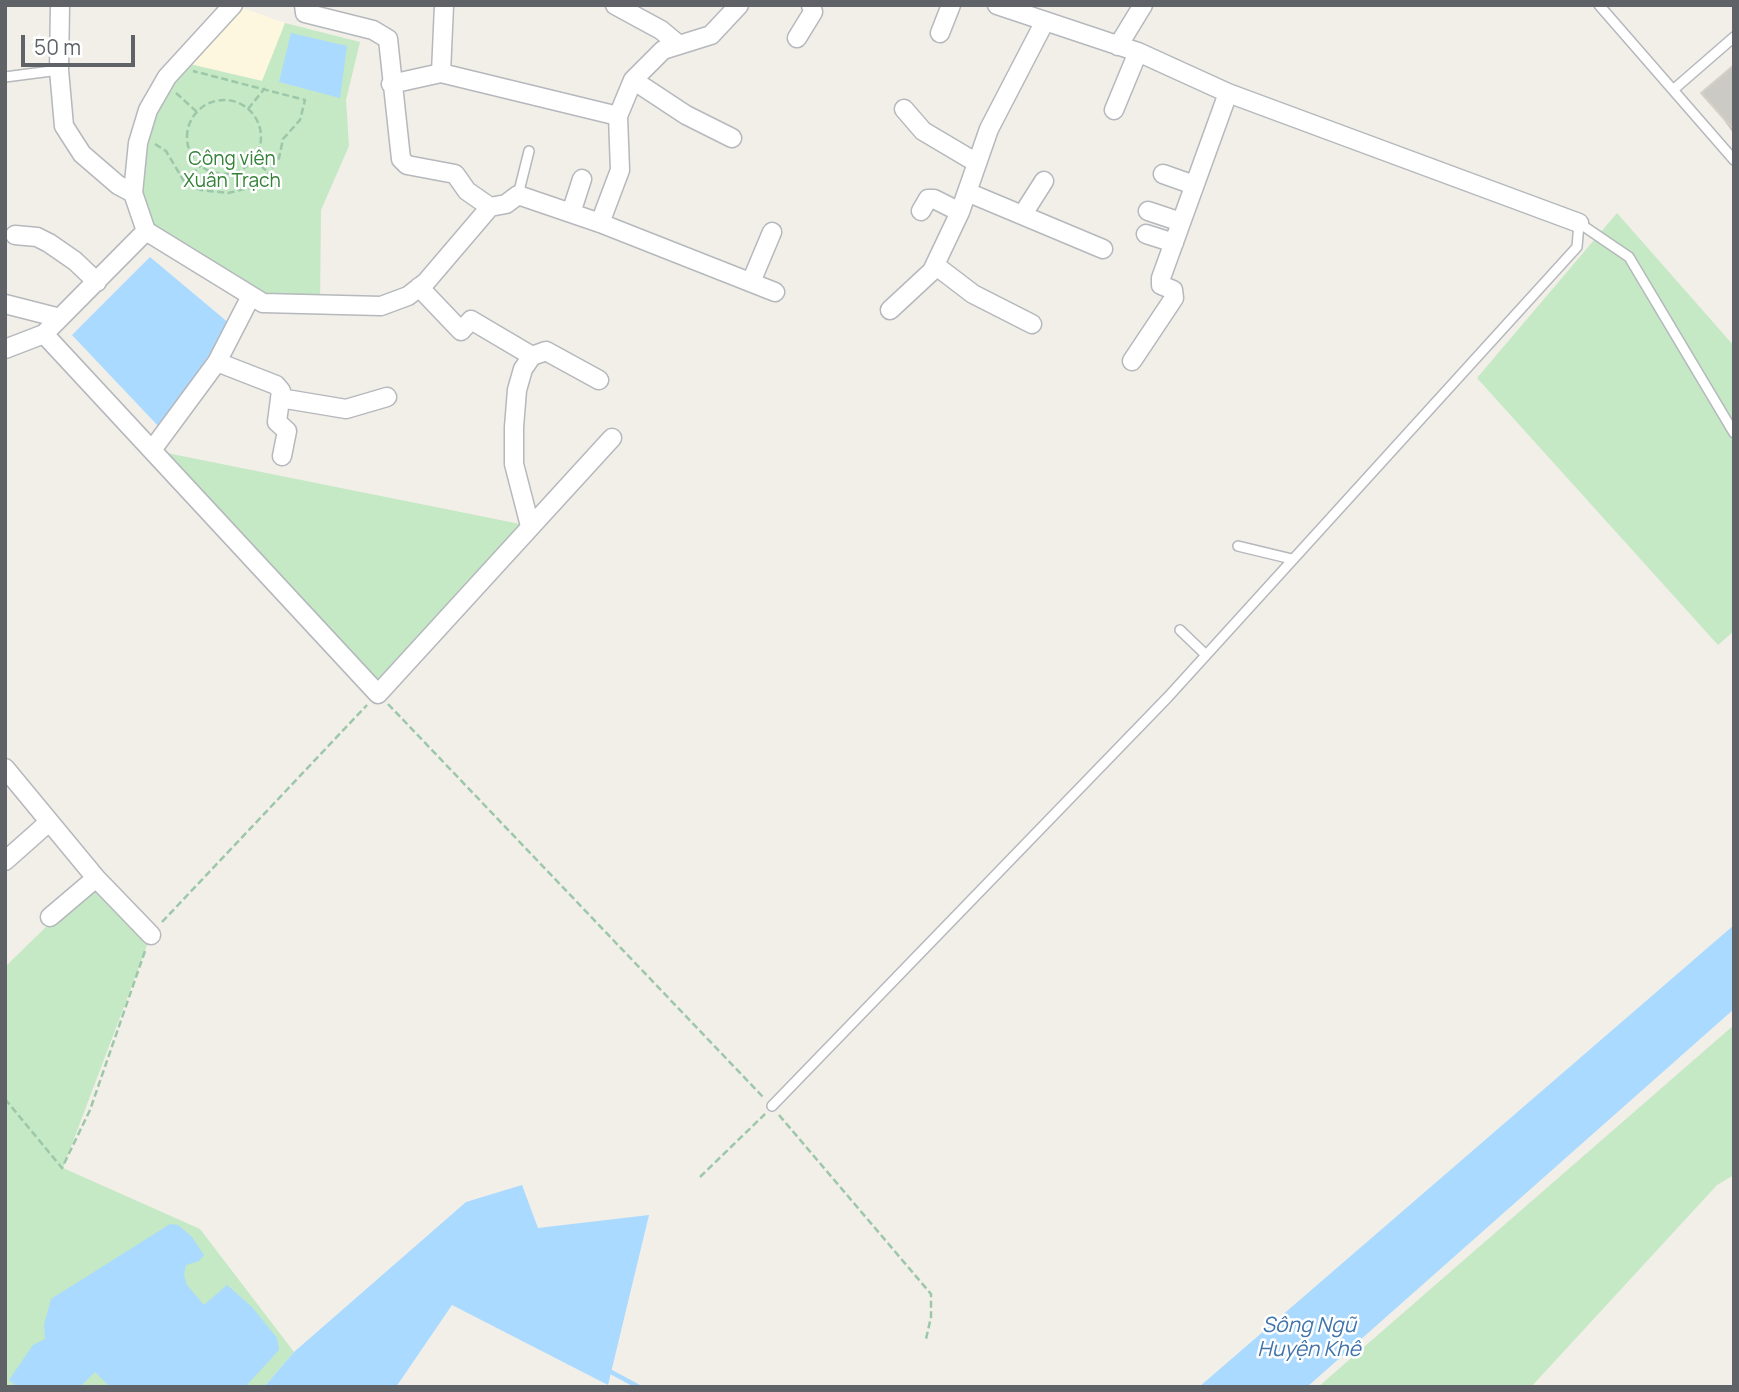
<!DOCTYPE html>
<html>
<head>
<meta charset="utf-8">
<style>
  body { margin:0 }
  #map { position:relative; width:1739px; height:1392px; overflow:hidden; background:#f1efe8; font-family:Manrope,sans-serif }
  canvas { display:block }
  .frame { position:absolute; inset:0; border:7px solid #5f6368; pointer-events:none }
  .scale { position:absolute; left:21px; top:35px; width:114px; height:32px; box-sizing:border-box; border:4px solid #5f6368; border-top:0; padding-left:9px; font-size:21px; line-height:24px; white-space:nowrap; color:#5f6368; -webkit-text-stroke:5px #fff; paint-order:stroke }
</style>
</head>
<body>
<div id="map">
<canvas width="1739" height="1392"></canvas>
<div class="frame"></div>
<div class="scale">50 m</div>
</div>
<script>
const context = document.querySelector('canvas').getContext('2d');
context.lineJoin = 'round';
function paint(path, color) { context.fillStyle = color; context.fill(path, 'evenodd'); }
const shape = rows => new Path2D(rows.map(r => 'M' + r).join(''));
function stroke(path, color, width, dash) { context.strokeStyle = color; context.lineWidth = width; context.lineCap = dash ? 'butt' : 'round'; context.setLineDash(dash || []); context.stroke(path); }
function write(font, color, halo, rows, align = 'center') {
  context.font = font + ' Manrope,sans-serif'; context.lineWidth = 5; context.setLineDash([]); context.textBaseline = 'middle'; context.strokeStyle = halo; context.fillStyle = color; for (const [text, x, y, turn = 0] of rows) {
    context.save(); context.translate(x, y); context.rotate((+turn || 0) * Math.PI / 180); context.textAlign = isNaN(turn) ? turn : align; if (halo) context.strokeText(text, 0, 0); context.fillText(text, 0, 0); context.restore();
  }
}
paint(shape([
  [240,7,285,23,263,81,181,62]
]), '#fef7e0');
paint(shape([
  [285,23,360,42,346,100,349,146,321,210,320,304,263,303,146,231,133,193,138,143,181,62,262,81],
  [1617,213,1734,346,1734,631,1718,645,1477,378],
  [152,450,530,526,378,694],
  [96,878,151,935,63,1168,200,1229,294,1352,264,1387,5,1387,5,967],
  [1734,1025,1734,1175,1717,1185,1531,1387,1318,1387]
]), '#c5e8c5');
paint(shape([
  [291,33,347,46,340,98,279,82],
  [150,257,230,324,160,428,72,335],
  [1734,925,1734,1009,1307,1387,1199,1387],
  [522,1185,538,1228,649,1215,608,1385,452,1305,396,1387,264,1387,294,1352,466,1202],
  [170,1224,178,1225,192,1237,204,1255,199,1261,186,1265,184,1275,187,1285,204,1305,227,1285,252,1307,277,1338,279,1350,245,1387,110,1387,95,1372,80,1387,18,1387,9,1380,33,1345,45,1339,44,1325,51,1299]
]), '#aadaff');
paint(shape([
  [1734,67,1734,134,1704,93]
]), '#0003');
stroke(shape([
  [611,1372,639,1387]
]), '#aadaff', 4.5);
const building = shape([
  [1734,65,1734,130,1701,93,1734,65]
]);
paint(building, '#cccac5');
stroke(building, '#d6d1c6', 2);
const service = shape([
  [1599,5,1734,160],
  [5,77,59,70],
  [1673,90,1734,37],
  [518,195,529,151],
  [1579,223,1629,257,1734,433],
  [1238,546,1292,559],
  [1180,630,1206,655],
  [772,1106,1168,697,1577,247,1579,223]
]);
const minor = shape([
  [60,5,59,70,64,126,82,154,118,185,133,193],
  [304,5,305,13,373,30,388,39,401,159,407,165,455,174,467,191,490,207],
  [615,5,661,30,679,45],
  [997,5,1138,52,1228,93,1579,223],
  [940,33,951,5],
  [797,38,813,12,811,5],
  [1118,46,1143,5],
  [441,73,444,5],
  [633,80,686,115,732,138],
  [391,84,441,73,618,116],
  [904,109,923,131,977,163],
  [1114,110,1138,52],
  [1163,174,1194,185],
  [967,192,1103,249],
  [921,211,928,199,934,199,960,212],
  [1148,211,1181,222],
  [571,213,582,179],
  [1023,214,1044,181],
  [600,223,620,170,618,116,633,80,663,50,711,35,739,5],
  [146,231,263,303,381,306,408,296,426,282,490,207,506,204,518,195,600,223,775,292],
  [1146,234,1174,243],
  [15,235,37,237,49,243,75,261,97,282],
  [935,265,973,294,1032,324],
  [751,282,772,232],
  [419,287,461,331,471,320,532,356],
  [5,304,60,318],
  [890,310,932,271,960,212,989,129,1044,23],
  [44,334,378,694,612,438],
  [5,349,44,334,146,231,133,193,138,143,148,110,167,77,233,5],
  [1132,361,1174,298,1173,290,1161,285,1161,278,1228,93],
  [217,362,276,385,281,391,277,422,287,431,282,456],
  [280,398,346,409,387,397],
  [152,450,217,362,251,296],
  [530,526,514,464,514,427,517,390,523,369,532,356,546,351,599,380],
  [5,768,96,878,151,935],
  [5,861,49,822],
  [50,917,96,878]
]);
stroke(service, '#b5b8bc', 12);
stroke(minor, '#b5b8bc', 21);
stroke(shape([
  [176,93,197,112],
  '187 137a37 37 0 1 1 74 0a37 37 0 1 1-74 0Z',
  [248,109,265,88],
  [155,144,166,151,185,183,201,190,228,193,249,188,269,173,279,158,283,139,300,120,305,100,193,71],
  [253,159,269,173],
  [185,183,201,165],
  [388,704,763,1097],
  [162,922,367,705],
  [5,1099,62,1168,90,1110,145,951],
  [779,1115,931,1294,931,1317,926,1339],
  [700,1177,765,1114]
]), '#9cc7a9', 2.5, [7, 3.5]);
stroke(service, '#fff', 9);
stroke(minor, '#fff', 18);
write('19px', '#348238', '#fff', [
  ["Công viên",232,160],
  ["Xuân Trạch",232,182]
]);
write('italic 21px', '#4174aa', '#fff', [
  ["Sông Ngũ",1309,1326],
  ["Huyện Khê",1309,1350]
]);
</script>
</body>
</html>
